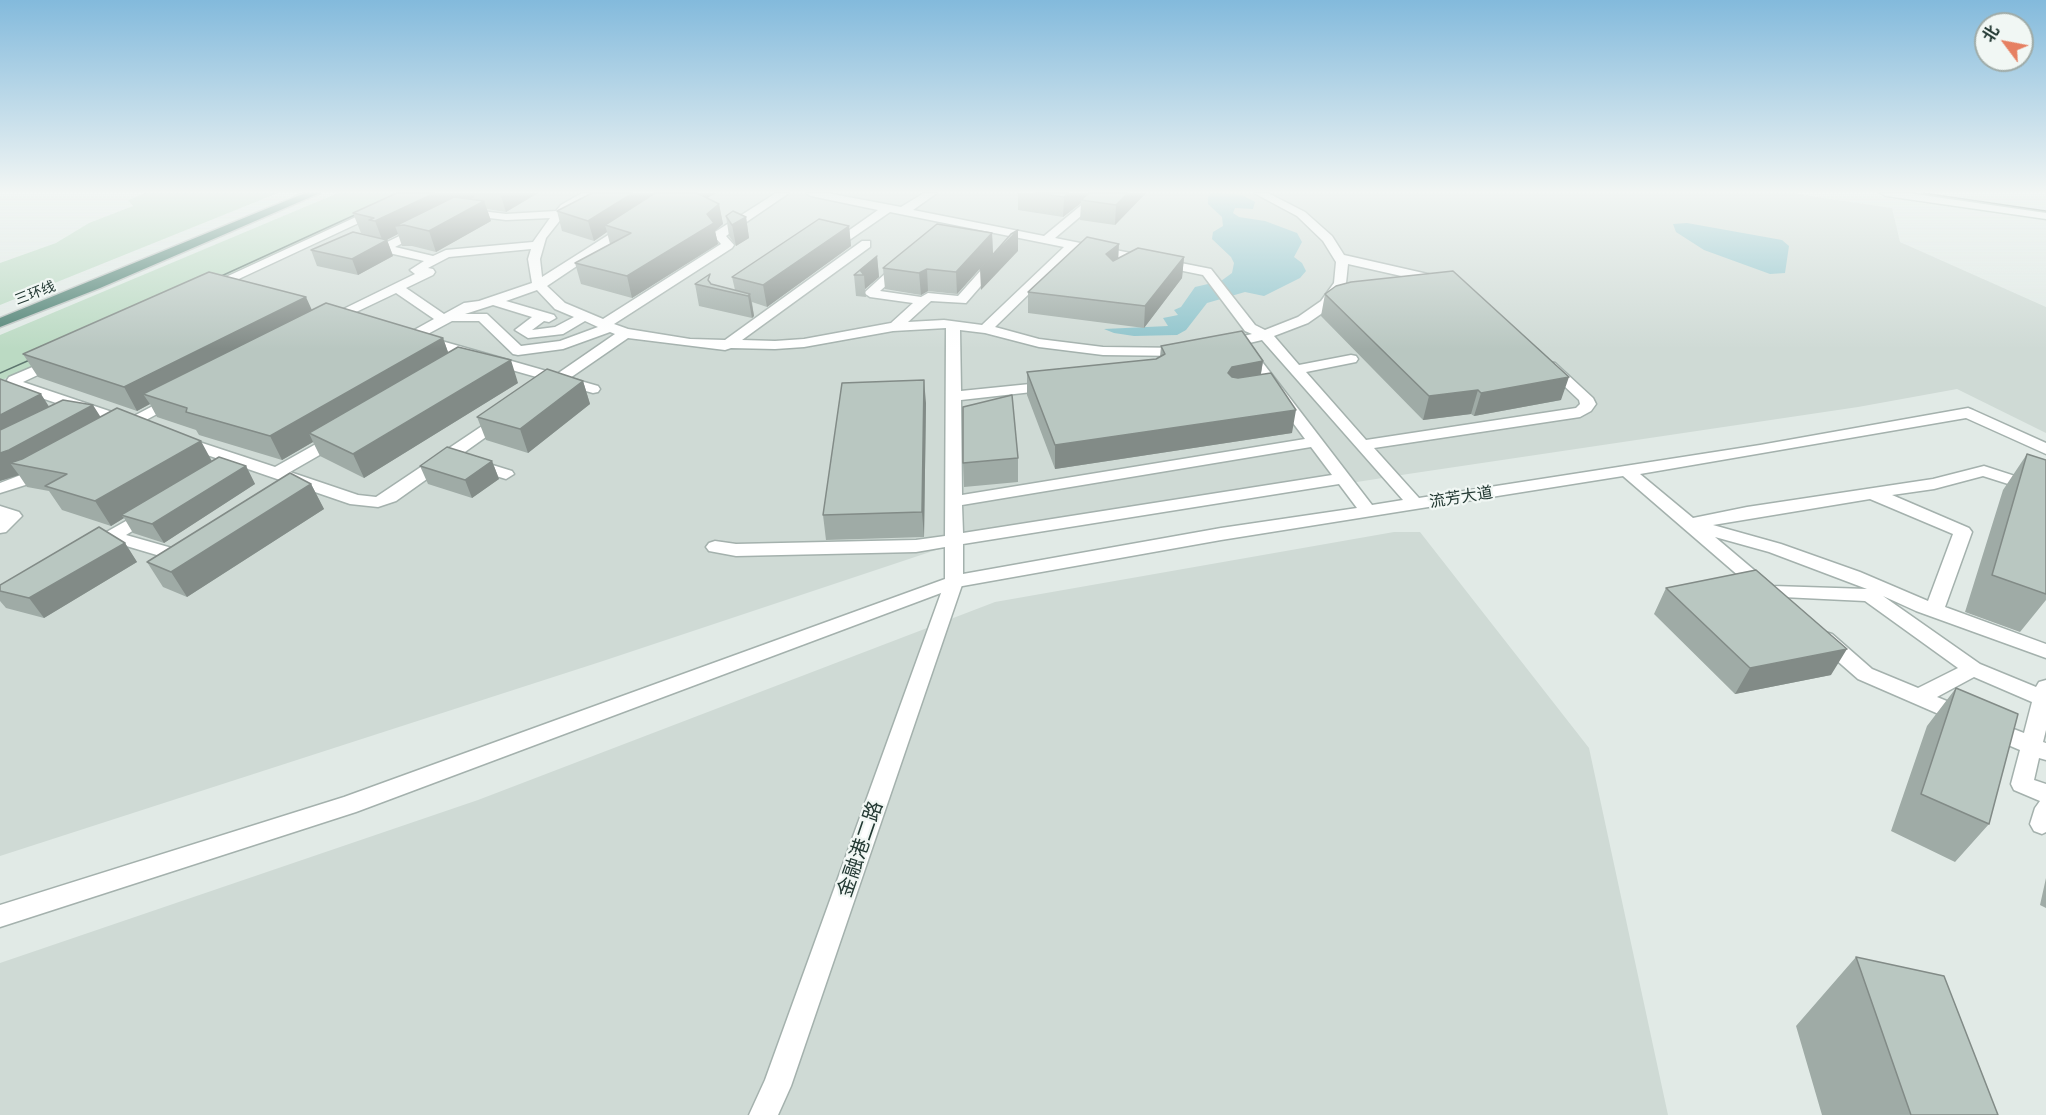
<!DOCTYPE html>
<html>
<head>
<meta charset="utf-8">
<style>
  body { margin:0 }
  #map { position:relative; width:2046px; height:1115px; overflow:hidden; background:#e1eae6; font-family:Commissioner,"Noto Sans SC",sans-serif }
  canvas { display:block }
  .north { position:absolute; left:1974px; top:12px; width:60px; height:60px; box-sizing:border-box; background:#f1f7f4; border:2px solid #9faba7; border-radius:50%; rotate:302deg; font-size:16px; font-weight:700; line-height:24px; text-align:center; color:#233933 }
  .north::after { content:''; display:block; margin:auto; width:21px; height:27px; background:#e68062; clip-path:polygon(50% 0,100% 100%,50% 72%,0 100%) }
</style>
</head>
<body>
<div id="map">
<canvas width="2046" height="1115"></canvas>
<div class="north">北</div>
</div>
<script>
const context = document.querySelector('canvas').getContext('2d');
context.lineJoin = 'round';
function paint(path, color) { context.fillStyle = color; context.fill(path, 'evenodd'); }
const shape = rows => new Path2D(rows.map(r => 'M' + r).join(''));
function stroke(path, color, width, dash) { context.strokeStyle = color; context.lineWidth = width; context.lineCap = dash ? 'butt' : 'round'; context.setLineDash(dash || []); context.stroke(path); }
function write(font, color, halo, rows, align = 'center') {
  context.font = font + ' Commissioner,"Noto Sans SC",sans-serif'; context.lineWidth = 4.5; context.setLineDash([]); context.textBaseline = 'middle'; context.strokeStyle = halo; context.fillStyle = color; for (const [text, x, y, turn = 0] of rows) {
    context.save(); context.translate(x, y); context.rotate((+turn || 0) * Math.PI / 180); context.textAlign = isNaN(turn) ? turn : align; if (halo) context.strokeText(text, 0, 0); context.fillText(text, 0, 0); context.restore();
  }
}
paint(shape([
  [412,193,1790,193,1892,208,1900,242,2046,307,2046,433,1957,389,1858,407,1408,474,948,546,603,661,0,856,0,381],
  [1394,532,1420,532,1589,748,1668,1115,0,1115,0,963,478,800,995,602]
]), '#cfdad5');
paint(shape([
  [146,193,278,193,0,305,0,263,56,243,89,223,133,206,128,200],
  [338,193,412,193,0,381,0,335]
]), '#bbdac3');
paint(shape([
  [1212,193,1242,195,1255,202,1253,209,1235,208,1233,213,1239,217,1265,221,1297,233,1302,242,1294,257,1302,263,1306,271,1300,278,1264,296,1245,292,1207,303,1186,330,1177,335,1134,336,1114,333,1104,329,1168,326,1163,318,1178,315,1174,310,1181,307,1195,287,1221,281,1232,273,1234,263,1231,257,1212,239,1213,232,1223,226,1222,217,1208,204,1208,197],
  [1687,223,1782,240,1789,246,1785,273,1770,274,1704,250,1676,232,1673,224]
]), '#8dc3cb');
const minor = shape([
  [408,193,423,193,213,291,208,292,202,288,408,193],
  [582,193,596,193,569,209,546,238,540,259,542,277,624,225,632,225,632,229,547,286,565,303,603,319,721,244,713,235,715,232,776,193,789,193,726,236,734,245,732,248,614,324,628,329,690,339,725,340,862,241,870,241,870,247,742,340,775,341,804,339,891,323,913,303,870,297,864,293,899,261,903,260,907,261,909,264,907,267,880,291,921,297,928,293,958,296,991,259,999,259,1001,262,999,265,966,303,931,301,908,322,944,320,982,325,1064,247,890,212,845,243,839,239,841,236,878,210,811,196,806,193,827,193,901,207,924,193,937,193,913,210,1044,236,1096,193,1108,193,1055,238,1211,269,1255,325,1265,330,1298,317,1321,301,1334,283,1336,262,1323,241,1297,216,1254,193,1268,193,1305,212,1332,236,1344,255,1441,277,1443,280,1437,284,1348,264,1346,283,1331,307,1308,323,1274,336,1299,365,1351,355,1356,356,1358,359,1356,362,1306,372,1366,440,1576,408,1580,404,1579,400,1543,366,1550,362,1555,363,1593,398,1596,404,1591,411,1580,417,1374,448,1419,498,1760,445,1968,408,1973,410,2046,443,2046,454,1966,418,1640,474,1693,518,1747,507,1933,479,1984,466,2046,486,2046,496,1983,476,1934,489,1892,495,1969,528,1972,532,1945,607,2046,644,2046,658,1916,611,1883,596,1980,664,2036,687,2039,682,2046,680,2046,730,2043,742,2046,743,2046,760,2039,758,2034,780,2046,784,2046,832,2042,834,2034,831,2030,824,2035,808,2040,801,2014,790,2011,784,2020,750,1982,734,1979,728,1982,722,1990,720,2024,733,2032,702,1974,677,1937,697,1971,711,1975,717,1971,723,1964,725,1858,679,1818,644,1815,639,1818,634,1825,632,1832,634,1872,669,1918,688,1958,668,1865,601,1762,596,1623,476,1221,540,957,587,356,812,0,927,0,905,344,797,945,579,945,547,916,552,736,556,709,551,706,547,709,543,715,541,736,544,916,540,945,536,946,328,893,331,804,347,775,349,731,348,725,350,628,338,570,378,598,386,600,389,598,392,593,393,561,384,551,391,541,391,539,388,547,380,417,343,415,340,407,340,405,337,407,334,434,319,396,293,333,323,323,323,321,320,415,274,410,270,424,261,376,250,376,244,383,244,420,226,426,230,424,232,395,247,433,256,446,250,533,242,550,218,506,220,465,215,459,212,465,209,506,214,556,211,561,205,582,193],
  [531,249,528,259,532,283,479,301,464,303,444,314,406,288,433,275,435,272,433,269,428,268,449,257,531,249],
  [1075,249,1203,275,1245,331,1252,334,1219,342,1217,345,1219,348,1224,349,1262,340,1403,500,1372,505,1253,350,1248,349,1241,353,1305,439,962,495,961,400,1050,390,1057,386,1050,382,961,391,960,330,985,333,1039,347,1103,355,1185,356,1192,352,1185,348,1103,347,1039,339,995,327,1075,249],
  [537,290,555,309,574,317,555,327,532,330,544,321,549,322,556,318,554,315,506,301,537,290],
  [493,305,532,317,515,330,528,338,563,334,585,321,598,327,560,341,521,346,487,314,465,314,493,305],
  [452,321,479,321,513,354,518,355,563,349,610,332,615,334,557,374,424,336,452,321],
  [1311,447,1332,475,963,533,962,505,1311,447],
  [1339,484,1357,508,1221,528,963,574,963,544,1339,484],
  [1870,499,1953,534,1928,601,1860,572,1781,544,1713,525,1870,499],
  [1715,537,1769,552,1867,589,1773,586,1715,537],
  [56,357,63,361,61,364,23,382,130,418,170,397,180,397,183,400,120,434,112,429,118,424,12,388,7,380,9,377,56,357],
  [502,414,510,419,507,422,396,501,378,507,350,504,175,444,173,441,181,436,187,438,275,467,332,435,344,435,346,438,344,441,290,472,358,495,376,497,497,416,502,414],
  [473,459,512,471,514,474,506,479,467,467,465,464,467,461,473,459],
  [44,466,52,471,50,474,38,481,0,493,0,483,44,466],
  [0,506,19,512,22,516,6,532,0,533,0,506],
  [149,508,155,509,158,513,155,517,126,535,193,554,196,558,193,562,187,564,113,542,93,553,87,551,84,547,87,543,149,508]
]);
const tertiary = shape([
  [954,576,961,578,963,582,791,1086,778,1115,749,1115,765,1080,945,582,947,578,954,576]
]);
const secondary = shape([
  [1880,193,1908,193,2046,213,2046,219,1886,196,1880,193]
]);
const trunk = shape([
  [305,193,320,193,100,288,0,327,0,318,305,193]
]);
stroke(minor, '#a4b1ad', 3);
stroke(tertiary, '#a4b1ad', 3);
stroke(secondary, '#a1b5ad', 3);
stroke(trunk, '#bdc4c2', 3);
paint(minor, '#fff');
paint(tertiary, '#fff');
paint(secondary, '#fff');
paint(trunk, '#4d8072');
stroke(shape([
  [1923,193,2046,211],
  [206,283,370,208],
  [0,373,41,355]
]), '#5d756e', 1.5);
paint(shape([
  [397,193,538,193,506,212,487,209,491,221,436,252,412,246,402,246,398,234,386,240,387,240,393,256,358,275,317,266,311,250,376,238,375,237,361,233,353,213],
  [592,193,716,193,707,198,719,204,723,224,715,231,718,244,632,298,581,284,575,263,610,244,607,232,594,241,562,231,557,211],
  [1018,193,1146,193,1115,225,1080,220,1081,203,1063,217,1018,210],
  [726,216,746,217,749,238,736,246,729,236],
  [849,226,851,246,767,307,752,302,754,316,752,318,699,306,695,284,712,284,735,290,732,277],
  [992,233,993,254,957,294,928,291,921,295,885,289,883,268],
  [877,256,879,277,865,289,866,297,856,296,854,275],
  [1184,257,1182,278,1144,328,1028,313,1028,292,1118,258],
  [1325,294,1561,400,1474,416,1471,414,1423,420,1321,316],
  [312,310,443,338,448,352,518,383,364,478,320,456,313,442,282,460,199,435,196,430,157,417,150,404,137,411,38,377,23,354],
  [1161,346,1263,361,1261,374,1292,433,1055,469,1027,395,1027,372,1156,359,1160,357],
  [0,379,49,407,101,417,212,461,246,466,255,484,164,543,133,533,124,518,111,526,62,510,49,491,27,487,19,475,0,481],
  [583,381,590,404,528,453,486,440,477,417],
  [926,403,924,537,826,540,823,515],
  [2027,454,2046,460,2046,600,2020,632,1965,612,2003,490],
  [1018,458,1018,482,964,487,963,463],
  [492,461,499,479,472,498,428,484,420,466],
  [311,484,324,509,187,597,163,587,147,562],
  [125,543,137,562,44,618,6,608,0,601,0,585],
  [1666,588,1831,675,1735,694,1654,614],
  [1956,688,1989,824,1955,862,1891,831,1927,726],
  [2046,878,2046,908,2040,905],
  [1856,957,1998,1115,1822,1115,1796,1026]
]), '#9faba6');
paint(shape([
  [435,193,473,193,475,197,412,227,404,225,395,226,398,234,383,242,375,221],
  [500,193,538,193,506,212],
  [633,193,668,193,605,225,607,232,594,241,588,221],
  [687,193,716,193,690,207],
  [1069,193,1093,193,1081,200,1081,203,1063,217,1064,197],
  [1128,193,1146,193,1115,225,1116,205],
  [484,201,491,221,436,252,429,231],
  [719,204,723,224,715,231,718,244,632,298,627,276],
  [746,217,749,238,736,246,732,225],
  [849,226,851,246,767,307,763,285],
  [1018,230,1018,251,981,290,980,269],
  [992,233,993,254,957,294,956,272],
  [387,240,393,256,358,275,352,259],
  [1119,244,1118,265,1105,275,1106,254],
  [877,256,879,277,865,289,864,275,860,270],
  [1184,257,1182,278,1144,328,1145,306],
  [927,269,928,291,921,295,919,273],
  [750,294,754,316,752,318,748,296],
  [306,297,316,319,143,394,150,404,137,411,124,387],
  [443,338,451,361,309,433,313,442,282,460,270,436],
  [511,360,518,383,364,478,353,454],
  [1263,361,1259,384,1229,390,1228,373,1232,367],
  [1569,377,1561,400,1474,416,1481,393],
  [924,380,926,403,924,537,922,512],
  [583,381,590,404,528,453,520,429],
  [1478,390,1471,414,1423,420,1429,396],
  [41,394,55,416,0,445,0,415],
  [93,405,107,427,19,465,9,450],
  [1296,410,1292,433,1055,469,1055,445],
  [201,441,214,465,121,515,124,518,111,526,95,501],
  [9,450,19,465,10,463,19,475,0,481,0,453],
  [492,461,499,479,472,498,465,480],
  [246,466,255,484,164,543,152,524],
  [311,484,324,509,187,597,171,572],
  [125,543,137,562,44,618,29,598],
  [1847,649,1831,675,1735,694,1750,668]
]), '#828b87');
const building = shape([
  [397,193,435,193,375,221,369,220,374,218,353,213,397,193],
  [592,193,633,193,588,221,557,211,592,193],
  [655,193,697,193,719,204,707,214,714,223,627,276,575,263,631,233,605,225,655,193],
  [1035,193,1069,193,1064,197,1035,193],
  [1089,193,1128,193,1116,205,1081,200,1089,193],
  [454,197,484,201,429,231,404,225,395,226,454,197],
  [733,211,746,217,732,225,726,216,733,211],
  [819,219,849,226,763,285,732,277,819,219],
  [937,224,992,233,956,272,927,269,919,273,883,268,937,224],
  [1018,230,980,269,1011,234,1018,230],
  [353,232,387,240,352,259,311,250,353,232],
  [1087,237,1119,244,1106,254,1113,261,1138,248,1184,257,1145,306,1028,292,1087,237],
  [877,256,860,270,864,275,854,275,877,256],
  [1453,271,1569,377,1481,393,1478,390,1429,396,1325,294,1336,286,1351,282,1453,271],
  [209,272,306,297,124,387,23,354,209,272],
  [710,274,708,280,711,284,750,294,748,296,695,284,710,274],
  [326,303,443,338,270,436,186,412,187,408,143,394,326,303],
  [1242,331,1263,361,1232,367,1228,373,1232,377,1238,378,1271,373,1296,410,1055,445,1027,372,1156,359,1165,354,1161,346,1242,331],
  [458,347,511,360,353,454,309,433,458,347],
  [547,369,583,381,520,429,477,417,547,369],
  [0,379,41,394,0,415,0,379],
  [924,380,922,512,823,515,842,383,924,380],
  [1012,395,1018,458,963,463,963,407,1012,395],
  [63,400,93,405,9,450,0,453,0,430,63,400],
  [117,408,201,441,95,501,45,486,67,474,10,463,22,459,117,408],
  [447,447,492,461,465,480,420,466,447,447],
  [2027,454,2046,460,2046,594,1992,575,2027,454],
  [219,457,246,466,152,524,121,515,219,457],
  [290,473,311,484,171,572,147,562,290,473],
  [99,527,125,543,29,598,0,591,0,585,99,527],
  [1756,570,1847,649,1750,668,1666,588,1756,570],
  [1956,688,2018,714,1989,824,1921,794,1956,688],
  [1856,957,1944,976,1998,1115,1911,1115,1856,957]
]);
paint(building, '#b9c7c1');
stroke(building, '#828b87', 1.5);
const sky = context.createLinearGradient(0, 0, 0, 349);
sky.addColorStop(0, '#83badc');
sky.addColorStop(0.55, '#f2f6f4');
sky.addColorStop(1, '#f2f6f400');
context.fillStyle = sky;
context.fillRect(0, 0, 2046, 349);
write('14px', '#233933', '#f1f7f4', [
  ["三环线",35,293,-21]
]);
write('16px', '#233933', '#f1f7f4', [
  ["流芳大道",1461,497,-9]
]);
write('20px', '#233933', '#f1f7f4', [
  ["金融港二路",860,849,-71]
]);
</script>
</body>
</html>
